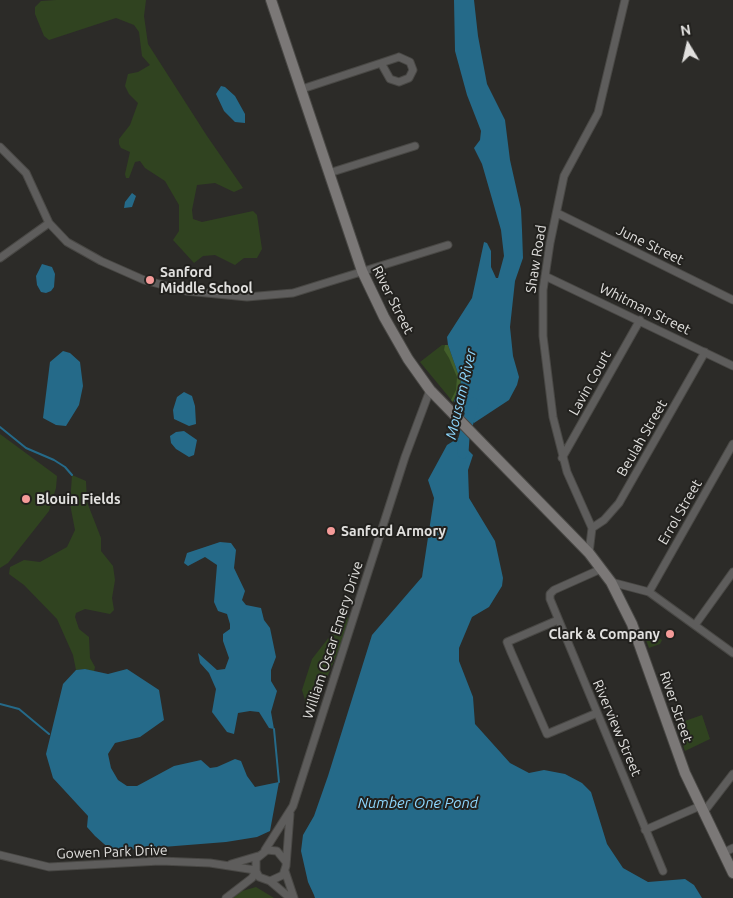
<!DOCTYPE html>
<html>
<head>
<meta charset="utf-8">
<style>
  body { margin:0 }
  #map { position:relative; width:733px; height:898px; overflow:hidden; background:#2c2b28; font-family:Ubuntu,sans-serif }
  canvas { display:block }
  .north { position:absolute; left:663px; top:20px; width:50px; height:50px; -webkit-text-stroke:4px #22211e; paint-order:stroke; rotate:351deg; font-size:14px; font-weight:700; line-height:20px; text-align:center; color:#e1e0de }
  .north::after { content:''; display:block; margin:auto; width:18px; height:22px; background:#e1e0de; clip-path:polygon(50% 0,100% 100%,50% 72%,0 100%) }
</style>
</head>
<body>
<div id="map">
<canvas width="733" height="898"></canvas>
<div class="north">N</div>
</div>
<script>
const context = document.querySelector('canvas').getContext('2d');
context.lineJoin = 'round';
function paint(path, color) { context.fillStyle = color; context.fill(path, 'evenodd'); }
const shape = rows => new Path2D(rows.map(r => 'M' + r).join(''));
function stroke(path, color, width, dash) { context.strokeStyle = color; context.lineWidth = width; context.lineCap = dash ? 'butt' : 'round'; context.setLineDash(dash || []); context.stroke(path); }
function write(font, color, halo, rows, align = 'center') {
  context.font = font + ' Ubuntu,sans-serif'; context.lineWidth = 4; context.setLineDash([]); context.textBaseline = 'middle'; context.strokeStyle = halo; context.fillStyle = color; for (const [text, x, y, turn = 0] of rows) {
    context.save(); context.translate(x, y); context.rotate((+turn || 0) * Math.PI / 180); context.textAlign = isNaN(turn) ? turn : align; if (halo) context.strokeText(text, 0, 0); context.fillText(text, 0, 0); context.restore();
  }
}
paint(shape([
  [56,0,146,0,144,16,148,44,207,136,243,188,234,192,215,183,197,185,192,210,193,219,202,222,253,211,257,215,262,249,257,258,244,258,235,265,215,255,203,256,194,263,173,240,179,231,179,205,165,181,145,168,140,161,135,162,129,178,126,178,125,174,130,152,121,148,119,144,119,139,130,125,138,103,129,94,125,86,128,74,138,72,150,65,142,56,139,32,134,25,116,18,49,40,44,36,35,14,35,7,41,1],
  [442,345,448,345,461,382,453,402,420,362],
  [0,434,57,476,56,488,49,511,8,563,0,568],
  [72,475,86,481,87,502,101,538,101,551,113,566,115,580,112,598,114,610,110,614,85,609,76,613,75,617,79,629,89,637,90,658,95,667,94,672,85,669,76,670,73,655,57,619,24,585,9,574,10,567,24,560,40,562,67,547,75,530,70,504],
  [353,617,310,717,302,690,312,659,344,618],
  [646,629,662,640,660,644,649,648,643,632],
  [702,715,710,739,685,751,676,724],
  [256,887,274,898,233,898,242,891]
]), '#304320');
paint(shape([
  [445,345,448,345,461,382,453,402,451,400,456,390,457,377,449,358,444,350]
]), '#425e2a');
paint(shape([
  [454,0,474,0,478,36,487,84,505,120,510,160,521,209,522,230,523,258,515,281,510,327,513,356,519,377,517,385,509,400,474,423,454,401,461,382,448,345,447,337,472,298,484,242,487,243,491,251,491,267,496,278,498,278,504,256,501,230,482,164,474,148,480,140,481,131,467,95,455,51],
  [221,86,225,87,235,96,245,114,245,123,235,122,224,111,216,94],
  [132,193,136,196,132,207,124,208,125,202],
  [42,264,52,267,55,274,54,287,51,291,46,293,41,292,37,285,36,276],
  [63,351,70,353,80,362,83,386,79,405,66,426,56,425,43,418,50,362],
  [184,392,192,396,195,406,196,424,189,426,174,419,173,410,177,397],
  [184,431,197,440,194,455,189,457,176,449,171,443,170,436,176,432],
  [460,437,469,443,467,449,473,455,468,470,469,498,495,541,503,578,502,586,489,607,472,617,459,648,459,661,473,697,475,724,510,763,529,773,544,770,565,774,582,783,591,792,607,844,623,868,648,882,685,879,694,885,702,898,315,898,314,895,308,882,301,851,303,835,314,816,328,776,372,635,422,577,434,498,428,480,447,445],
  [220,542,231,543,236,550,234,568,245,591,242,600,246,605,261,608,264,620,270,628,276,657,271,670,271,681,277,691,271,712,274,729,269,728,259,712,250,711,238,713,234,734,227,732,212,712,216,689,209,673,200,663,198,653,217,670,225,669,229,658,223,641,223,634,230,629,230,624,227,614,218,611,214,602,217,565,205,557,188,566,184,563,187,553],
  [85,669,108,674,127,669,159,690,164,720,140,737,115,743,108,754,111,768,118,780,127,786,137,786,174,766,201,760,210,768,217,767,235,759,241,761,247,776,255,787,279,782,270,831,257,837,226,842,112,851,95,836,87,827,88,816,53,778,46,754,63,684,76,670]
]), '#256a89');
stroke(shape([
  [0,427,26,448,54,460,65,467,72,475],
  [0,704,19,709,49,734],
  [274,729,279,782]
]), '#256a89', 2);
stroke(shape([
  [463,453,464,438,473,403]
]), '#256a89', 11);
const street = shape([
  [399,57,410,62,413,70,409,78,399,82,390,79,381,63,399,57],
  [302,89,381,63],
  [0,147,26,173,49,223,67,242,101,261,144,280,186,291,247,297,293,293,448,245],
  [329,173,415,146],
  [557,213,733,300],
  [0,258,49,223],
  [545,276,733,366],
  [562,458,640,320],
  [592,528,604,520,619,503,705,352],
  [589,553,592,528,567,472,553,417,543,336,543,290,550,243,564,176,598,113,625,0],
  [601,569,554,590,550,594,550,599,663,871],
  [611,582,649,592,733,653],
  [649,592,733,444],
  [558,620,507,642,511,652,547,734,597,713],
  [695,625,733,572],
  [703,813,733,774],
  [645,830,700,806],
  [265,850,293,806,405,457,430,390],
  [723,853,733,848],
  [0,855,49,867,160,861,210,863,255,870],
  [286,862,277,851,267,850,256,859,256,871,259,877,270,881,283,875,286,866,290,814],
  [231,864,258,856],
  [285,871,294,898],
  [270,881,290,898],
  [226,898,252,878,256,871]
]);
const secondary = shape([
  [271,0,362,271,384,317,408,359,430,390,589,553,611,582,632,624,685,773,733,873]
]);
stroke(street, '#494845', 9);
stroke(secondary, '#494845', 12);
stroke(street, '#5e5d5c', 7);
stroke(secondary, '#7b7877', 10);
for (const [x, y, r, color] of [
  [150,280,5,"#f59b99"],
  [26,499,5,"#f59b99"],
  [331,531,5,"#f59b99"],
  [670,634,5,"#f59b99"]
]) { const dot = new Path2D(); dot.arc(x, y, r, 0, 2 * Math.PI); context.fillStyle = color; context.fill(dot); stroke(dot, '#22211e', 2); }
write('14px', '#e1e0de', '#22211e', [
  ["June Street",650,245,26],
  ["Shaw Road",536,259,-81],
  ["River Street",393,300,63],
  ["Whitman Street",645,309,26],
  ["Lavin Court",590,383,-61],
  ["Beulah Street",642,438,-60],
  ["Errol Street",680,512,-60],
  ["William Oscar Emery Drive",333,640,-72],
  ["River Street",676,707,71],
  ["Riverview Street",617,728,67],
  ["Gowen Park Drive",112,852,-2]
]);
write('bold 14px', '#e1e0de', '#22211e', [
  ["Sanford",160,272],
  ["Middle School",160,288],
  ["Blouin Fields",36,499],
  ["Sanford Armory",341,531],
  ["Clark & Company",660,634,"right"]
], 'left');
write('italic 15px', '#8dd6fd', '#22211e', [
  ["Mousam River",461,394,-77],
  ["Number One Pond",418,803]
]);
</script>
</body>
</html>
